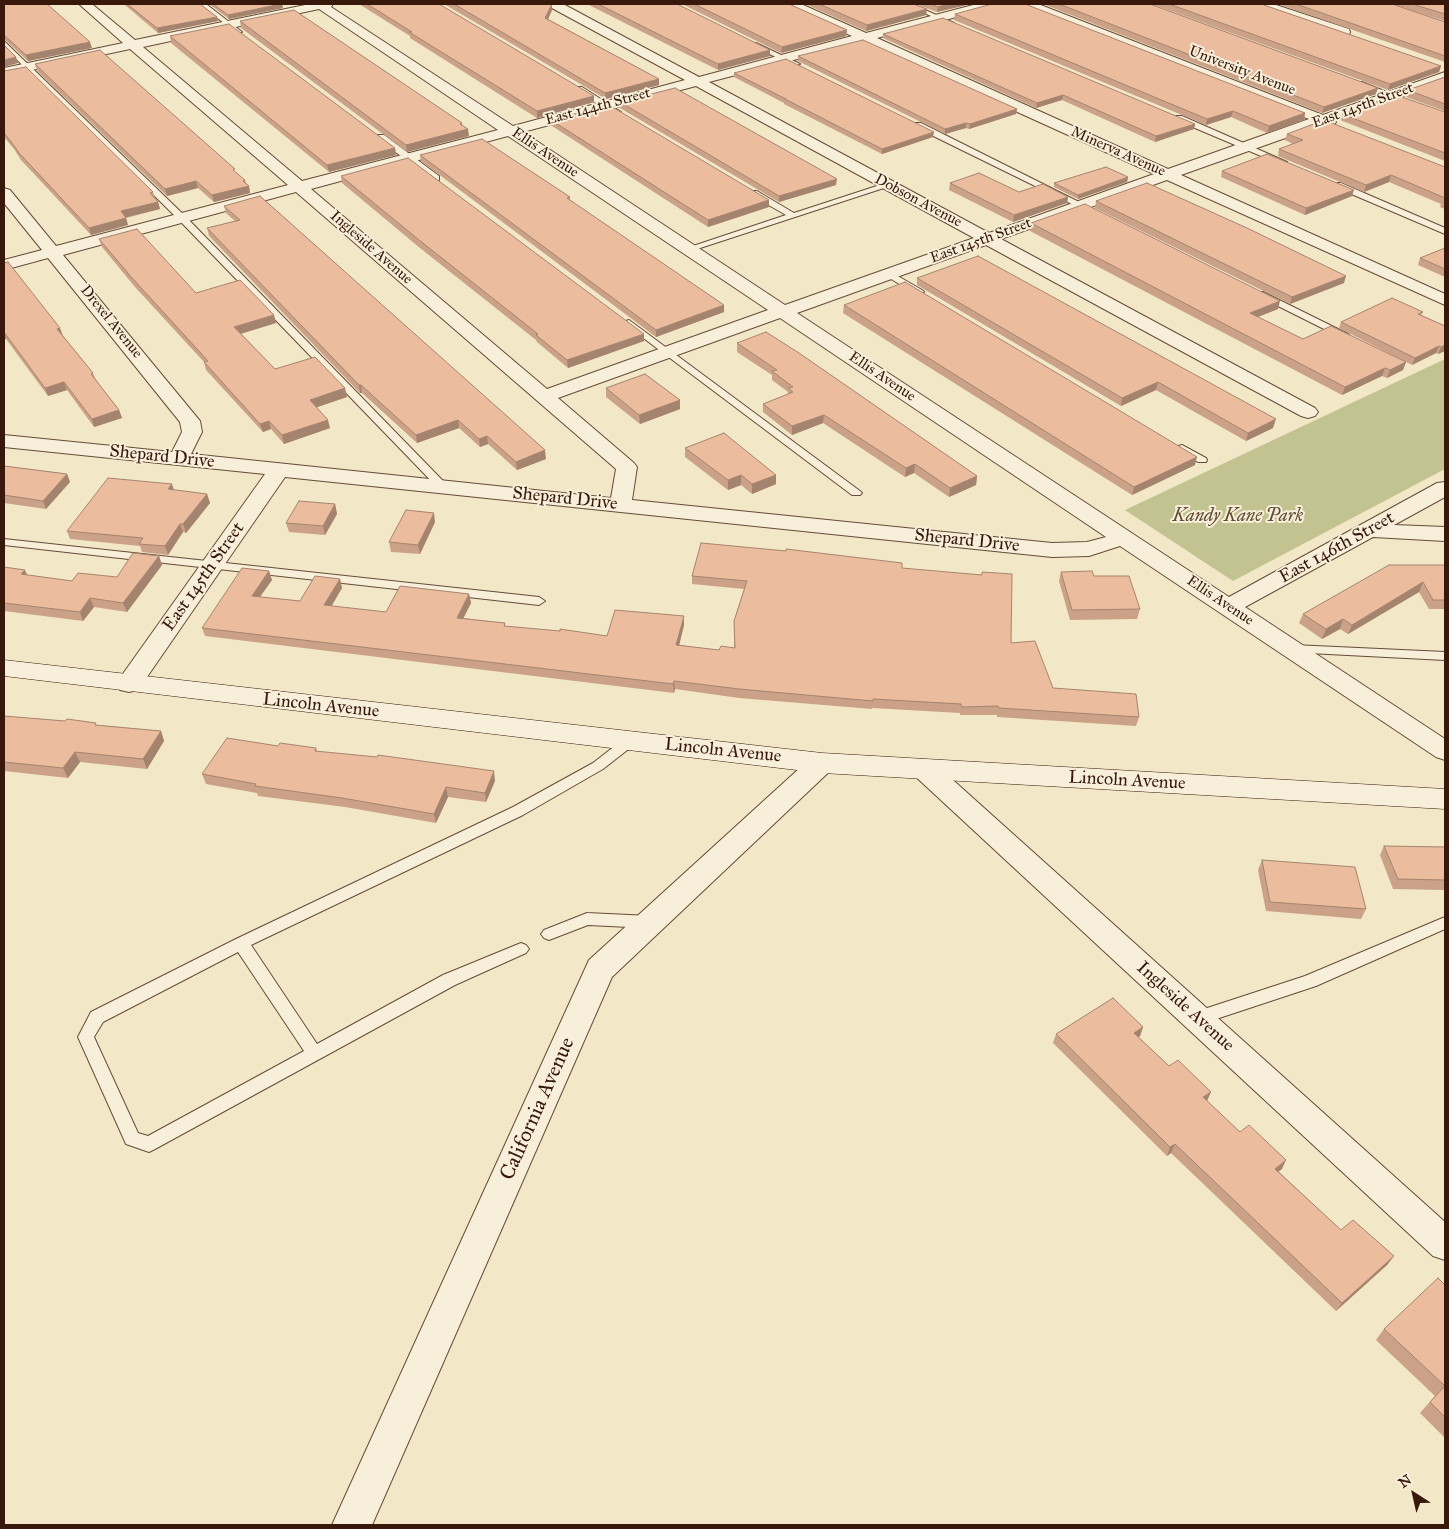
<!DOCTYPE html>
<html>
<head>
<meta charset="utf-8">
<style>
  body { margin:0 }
  #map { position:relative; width:1449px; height:1529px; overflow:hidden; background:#f2e7c6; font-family:"IM FELL Great Primer",serif }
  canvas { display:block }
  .frame { position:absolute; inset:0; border:5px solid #37180a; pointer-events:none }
  .north { position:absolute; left:1389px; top:1469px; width:50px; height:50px; -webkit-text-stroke:4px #f7efda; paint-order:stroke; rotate:325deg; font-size:14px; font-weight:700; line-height:20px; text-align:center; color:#37180a }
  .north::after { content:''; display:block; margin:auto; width:18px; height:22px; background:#37180a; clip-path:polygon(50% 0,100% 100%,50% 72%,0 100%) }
</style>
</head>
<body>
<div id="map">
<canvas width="1449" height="1529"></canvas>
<div class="frame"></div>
<div class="north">N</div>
</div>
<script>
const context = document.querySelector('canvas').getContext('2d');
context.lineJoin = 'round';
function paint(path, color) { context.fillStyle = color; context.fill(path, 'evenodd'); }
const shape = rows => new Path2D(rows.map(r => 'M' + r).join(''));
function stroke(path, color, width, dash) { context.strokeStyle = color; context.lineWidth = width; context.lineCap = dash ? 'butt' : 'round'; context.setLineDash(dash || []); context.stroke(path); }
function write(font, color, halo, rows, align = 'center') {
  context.font = font + ' "IM FELL Great Primer",serif'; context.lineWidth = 4; context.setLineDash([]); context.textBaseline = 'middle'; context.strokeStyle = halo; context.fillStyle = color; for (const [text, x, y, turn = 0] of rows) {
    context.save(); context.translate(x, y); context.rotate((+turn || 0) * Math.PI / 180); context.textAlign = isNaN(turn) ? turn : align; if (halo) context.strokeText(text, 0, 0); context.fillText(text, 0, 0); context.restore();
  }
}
paint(shape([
  [1445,359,1445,469,1233,581,1125,510]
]), '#c2c390');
const lane = shape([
  [199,4,206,4,242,32,237,33,199,4],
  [904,4,912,4,954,23,949,24,904,4],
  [4,41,185,216,447,485,449,487,447,489,439,489,179,220,4,47,4,41],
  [752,43,756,43,800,64,793,66,752,45,752,43],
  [1356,82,1362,82,1404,99,1397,101,1356,86,1356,82],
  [576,87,582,87,621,112,614,114,576,91,576,87],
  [1176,116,1182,116,1287,162,1280,164,1176,120,1176,116],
  [915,123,921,123,1095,210,1088,212,915,127,915,123],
  [378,135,384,135,439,176,439,180,433,180,378,139,378,135],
  [886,183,893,185,691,251,688,252,684,249,786,215,751,195,751,191,757,191,794,213,886,183],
  [1335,183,1341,183,1445,228,1445,234,1335,187,1335,183],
  [889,271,922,290,924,292,919,295,916,294,886,276,884,274,889,271],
  [1263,292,1348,334,1350,336,1348,338,1342,338,1260,297,1260,293,1263,292],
  [629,320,860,491,862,493,860,495,852,495,626,325,626,321,629,320],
  [1182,445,1206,458,1207,460,1206,462,1198,462,1178,450,1177,448,1178,446,1182,445],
  [4,539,539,597,545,601,539,605,4,545,4,539],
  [1293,645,1445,652,1445,660,1289,652,1287,649,1289,646,1293,645],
  [630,736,635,738,637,741,635,744,603,769,523,815,251,945,317,1044,443,975,521,943,526,945,529,949,526,953,455,985,155,1149,149,1152,126,1144,78,1037,91,1012,236,939,513,807,593,763,625,738,630,736],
  [238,952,304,1051,148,1136,138,1133,94,1037,103,1022,238,952],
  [587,913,650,916,655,918,658,922,655,926,650,928,588,925,549,940,544,938,541,934,544,930,587,913],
  [1445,917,1445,929,1316,986,1198,1025,1192,1023,1190,1018,1192,1013,1305,976,1445,917]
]);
const street = shape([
  [79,4,92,4,135,40,310,4,333,4,331,7,513,126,685,80,550,7,548,4,563,4,699,77,852,36,787,7,785,4,801,4,866,33,977,4,996,4,994,7,877,38,1168,169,1309,119,1023,7,1021,4,1038,4,1323,115,1445,72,1445,81,1335,120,1336,122,1334,125,1329,126,1322,125,1181,175,1445,294,1445,305,1167,180,1001,239,1315,408,1318,412,1315,416,1308,418,1301,416,986,245,797,313,1229,597,1437,483,1445,482,1445,497,1394,525,1445,527,1445,541,1373,537,1245,607,1445,739,1445,760,1436,757,1120,546,1089,556,1052,557,285,477,138,690,129,692,120,690,117,684,120,678,265,474,4,447,4,435,172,452,182,432,180,422,48,258,4,270,4,260,42,250,4,203,4,188,10,190,56,246,288,185,130,49,4,76,4,68,123,43,79,4],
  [319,9,498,130,302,181,143,47,319,9],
  [863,42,1154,174,989,233,709,82,863,42],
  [696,86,974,238,785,305,523,132,696,86],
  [508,136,768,310,547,389,311,189,508,136],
  [296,192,616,469,611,498,191,454,202,432,200,421,63,255,296,192],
  [780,318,1106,537,1087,542,1052,543,632,500,637,467,634,463,558,398,780,318],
  [1256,4,1273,4,1349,29,1350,32,1349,35,1339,35,1258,7,1256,4],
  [822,754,831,756,835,763,831,770,612,977,372,1525,332,1525,589,960,813,756,822,754],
  [925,761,934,763,1445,1222,1445,1260,1433,1256,916,777,912,770,916,763,925,761]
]);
const secondary = shape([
  [4,660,822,753,1445,789,1445,809,822,773,4,676,4,660]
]);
stroke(lane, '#664c39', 2);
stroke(street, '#664c39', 2);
stroke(secondary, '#37180a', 1);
paint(lane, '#f7efda');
paint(street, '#f7efda');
paint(secondary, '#f7efda');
paint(shape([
  [4,4,92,48,28,61,4,39],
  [124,4,200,4,217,17,218,21,158,33,125,5],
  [209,4,282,4,283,8,229,19],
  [359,4,439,4,594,102,537,118,410,38,410,36],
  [444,4,551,4,552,10,548,19,659,79,659,85,606,99],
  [587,4,677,4,770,56,718,70],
  [682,4,789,4,847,30,846,36,781,53],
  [805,4,913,4,927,9,926,15,866,31],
  [916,4,971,4,937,12],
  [1043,4,1150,4,1378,88,1376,94,1322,113],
  [1152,4,1261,4,1441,66,1439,72,1388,90],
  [1278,4,1392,4,1445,22,1445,62],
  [1392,4,1445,4,1445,21],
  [955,14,1305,113,1304,120,1267,133,1231,117,1206,125,954,20],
  [240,21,462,125,469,136,407,152,241,28],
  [883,34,1195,124,1194,129,1155,142,1062,100,1036,108,883,38],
  [170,36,395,148,396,155,329,172,171,43],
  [798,56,1017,109,1016,114,969,129,966,128,945,134,798,61],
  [35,64,236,173,249,186,250,193,214,202,198,188,167,196,37,71],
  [4,71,153,192,155,198,158,202,160,209,126,218,128,225,91,235,21,160,14,149,4,137],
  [734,73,933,137,882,154,784,104,784,103,734,77],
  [1445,77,1445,111,1406,97,1408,90],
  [620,102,836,185,779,202,620,108],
  [1445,112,1445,161,1340,120,1342,114],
  [551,120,769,200,769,207,708,227,552,126],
  [1287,134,1445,167,1445,209,1440,207,1441,204,1389,182,1364,192,1278,156,1279,149,1293,144,1285,140],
  [420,155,570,197,570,200,724,312,656,337,421,161],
  [1222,171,1352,196,1305,215,1221,177],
  [341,176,644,334,644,341,568,368,537,342,536,340,420,248,342,183],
  [1128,177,1127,182,1078,199,1054,187,1054,183],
  [950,183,1019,192,1068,197,1067,203,1013,222,949,190],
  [1096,201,1344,283,1290,304,1095,208],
  [224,206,546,459,517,470,488,444,480,447,459,428,417,443,362,393,360,393,209,236,207,228,235,221,226,213],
  [1031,223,1278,309,1257,317,1303,339,1406,362,1403,370,1387,378,1382,376,1342,395,1030,231],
  [99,239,196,293,276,323,241,334,275,369,347,397,316,407,330,428,284,444,271,429,263,432,206,370,204,362,135,287,102,247],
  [1445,248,1445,277,1418,265,1420,258],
  [4,263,93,373,96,380,119,410,122,418,94,427,67,390,48,396,6,339,4,339],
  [917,278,1273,428,1246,441,1156,390,1121,406,917,285],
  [844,305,1195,465,1132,495,843,313],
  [1423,312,1421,315,1445,326,1445,351,1438,354,1436,353,1412,365,1339,328,1341,322],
  [737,343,977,476,976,485,949,497,914,473,905,477,823,423,792,435,763,412,763,404,788,394,788,392,772,380,772,375,737,352],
  [606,388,680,400,680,409,640,424,606,397],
  [685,448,776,475,776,484,752,494,741,485,728,490,685,457],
  [4,466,67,474,70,482,46,509,4,503],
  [174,490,207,494,210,503,186,533,183,532,168,555,142,552,140,546,70,539,67,531],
  [335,504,337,514,325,535,289,532,286,523],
  [435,522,420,554,391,552,389,542],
  [159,556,162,565,127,612,94,607,83,621,4,611,4,567,27,575,72,581,117,577],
  [1445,565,1445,609,1429,609,1419,592,1348,634,1340,629,1322,639,1299,623,1303,614],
  [902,568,1011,643,1053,688,1139,717,1136,726,997,717,997,715,960,715,960,713,872,708,872,709,739,698,675,689,674,693,205,636,202,628,269,571,272,580,260,597,300,601,340,579,342,588,331,606,386,612,469,594,471,603,463,618,505,623,505,626,607,636,684,625,679,645,719,650,734,648,734,621,744,589,692,584,692,576],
  [1061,572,1094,576,1140,609,1137,619,1070,620,1059,581],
  [4,716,161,731,164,741,147,769,80,762,68,778,4,771],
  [278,746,316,748,317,751,495,781,486,802,448,797,436,823,345,807,258,796,257,793,206,784,202,774],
  [1384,846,1445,847,1445,890,1393,889,1380,855],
  [1262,860,1366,909,1361,919,1266,911,1258,870],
  [1143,1027,1140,1036,1138,1037,1240,1132,1282,1169,1278,1171,1341,1230,1394,1256,1387,1265,1336,1311,1171,1153,1167,1156,1053,1043,1056,1034],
  [1445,1285,1445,1438,1420,1413,1435,1396,1376,1340,1384,1329]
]), '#cba288');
paint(shape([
  [282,4,283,8,229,19,228,15],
  [552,4,552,10,546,24,545,18],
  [948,4,971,4,937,12,938,7],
  [927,9,926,15,866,31,867,25],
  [217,17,218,21,158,33,157,28],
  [847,30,846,36,781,53,782,47],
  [90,42,92,48,28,61,26,55],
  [770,50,770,56,718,70,718,64],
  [16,57,18,63,4,67,4,60],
  [1441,66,1439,72,1388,90,1390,84],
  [659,79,659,85,606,99,605,93],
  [1378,88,1376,94,1322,113,1324,107],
  [1063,95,1062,100,1036,108,1037,103],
  [594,96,594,102,537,118,537,111],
  [1017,109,1016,114,969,129,970,124],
  [1233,111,1231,117,1206,125,1207,119],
  [1305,113,1304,120,1267,133,1269,126],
  [462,123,463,130,468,129,469,136,407,152,406,145],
  [966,123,966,128,945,134,945,129],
  [1195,124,1194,129,1155,142,1156,136],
  [934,132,933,137,882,154,882,149],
  [395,148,396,155,329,172,327,165],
  [1391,175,1389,182,1364,192,1366,185],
  [1128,177,1127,182,1078,199,1078,195],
  [837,179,836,185,779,202,779,196],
  [245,180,246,186,249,186,250,193,214,202,212,195],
  [196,181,198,188,167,196,165,189],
  [1354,190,1352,196,1305,215,1306,208],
  [1068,197,1067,203,1013,222,1014,215],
  [769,200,769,207,708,227,708,220],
  [158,202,160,209,123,218,121,211],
  [126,218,128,225,91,235,89,228],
  [1346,276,1344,283,1290,304,1292,297],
  [1280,301,1278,309,1248,321,1250,313],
  [724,305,724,312,656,337,656,330],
  [274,315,276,323,236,335,234,327],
  [60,328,63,336,57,329],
  [4,332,6,339,4,339],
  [644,334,644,341,568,368,567,360],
  [1445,345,1445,351,1438,354,1441,347],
  [1439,346,1436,353,1412,365,1415,358],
  [1406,362,1403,370,1387,378,1390,370],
  [1385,368,1382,376,1342,395,1345,387],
  [64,382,67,390,48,396,45,388],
  [1158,382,1156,390,1121,406,1122,398],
  [359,385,361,385,362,393,360,393],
  [345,388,347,397,312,409,310,400],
  [680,400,680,409,640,424,639,415],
  [119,410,122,418,94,427,92,419],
  [824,415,823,423,792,435,792,426],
  [1276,419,1273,428,1246,441,1248,433],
  [328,420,330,428,284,444,282,435],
  [458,420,459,428,417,443,416,435],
  [269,421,271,429,263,432,260,424],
  [487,436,488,444,480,447,479,439],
  [545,450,546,459,517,470,516,462],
  [1197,457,1195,465,1132,495,1134,487],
  [915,464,914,473,905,477,906,468],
  [67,474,70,482,46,509,43,501],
  [741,475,741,485,728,490,728,480],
  [776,475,776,484,752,494,752,484],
  [977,476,976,485,949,497,950,488],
  [172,484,175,493,168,489],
  [207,494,210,503,186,533,183,524],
  [335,504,337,514,325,535,323,526],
  [434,513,435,522,420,554,418,545],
  [180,524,183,532,168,555,165,546],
  [159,556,162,565,127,612,123,603],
  [25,570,29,579,21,574],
  [269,571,272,580,254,605,252,596],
  [340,579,342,588,327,614,324,605],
  [1423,582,1419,592,1348,634,1352,625],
  [469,594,471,603,459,627,457,618],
  [90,598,94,607,83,621,80,612],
  [684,616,684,625,677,654,676,645],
  [1343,619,1340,629,1322,639,1326,629],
  [674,681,675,689,674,693,673,684],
  [161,731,164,741,147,769,143,759],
  [75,752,80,762,68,778,63,768],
  [494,771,495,781,486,802,485,793],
  [446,787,448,797,436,823,434,814],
  [1143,1027,1140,1036,1130,1042,1134,1033],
  [1211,1092,1207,1101,1203,1097],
  [1175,1144,1171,1153,1167,1156,1170,1147],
  [1286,1160,1282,1169,1270,1178,1275,1169],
  [1394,1256,1387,1265,1336,1311,1342,1303]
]), '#a5846f');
const building = shape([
  [4,4,47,4,90,42,26,55,4,35,4,4],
  [127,4,200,4,217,17,157,28,127,4],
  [213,4,281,4,228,15,213,4],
  [367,4,439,4,594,96,537,111,409,32,412,32,367,4],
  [454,4,552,4,545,18,659,79,605,93,454,4],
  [598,4,677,4,770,50,718,64,598,4],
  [694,4,789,4,847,30,782,47,694,4],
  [819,4,913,4,927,9,867,25,819,4],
  [931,4,948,4,938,7,931,4],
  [992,4,1025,4,1305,113,1269,126,1233,111,1207,119,955,14,992,4],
  [1059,4,1150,4,1378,88,1324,107,1059,4],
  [1169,4,1261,4,1441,66,1390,84,1169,4],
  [1296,4,1392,4,1445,22,1445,56,1296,4],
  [1412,4,1445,4,1445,14,1412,4],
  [294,10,462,123,460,124,468,129,406,145,240,21,294,10],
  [943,18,1195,124,1156,136,1063,95,1037,103,883,34,943,18],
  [229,24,395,148,327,165,170,36,229,24],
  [863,40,1017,109,970,124,966,123,945,129,798,56,863,40],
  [4,45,16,57,4,60,4,45],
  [100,50,235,169,233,170,245,180,243,181,249,186,212,195,196,181,165,189,35,64,100,50],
  [786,59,934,132,882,149,785,99,786,99,734,73,786,59],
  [26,67,153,192,150,193,158,202,121,211,126,218,89,228,19,153,12,143,4,133,4,71,26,67],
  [1445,77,1445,104,1408,90,1445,77],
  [675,88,837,179,779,196,620,102,675,88],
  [1396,95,1445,112,1445,153,1342,114,1396,95],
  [609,105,769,200,708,220,551,120,609,105],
  [1324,120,1445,167,1445,198,1391,175,1366,185,1279,149,1303,140,1287,134,1324,120],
  [482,139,570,197,567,198,724,305,656,330,420,155,482,139],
  [1267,154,1354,190,1306,208,1222,171,1267,154],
  [408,158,644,334,567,360,536,335,538,334,419,240,341,176,408,158],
  [1106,167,1128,177,1078,195,1054,183,1106,167],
  [979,173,1019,192,1043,184,1068,197,1014,215,950,183,979,173],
  [1147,183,1247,228,1346,276,1292,297,1096,201,1147,183],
  [260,196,545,450,516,462,487,436,479,439,458,420,416,435,361,385,359,385,207,228,240,220,224,206,260,196],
  [1085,204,1280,301,1250,313,1303,339,1331,326,1406,362,1390,370,1385,368,1345,387,1031,223,1085,204],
  [137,229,196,293,240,280,274,315,234,327,275,369,315,357,345,388,310,400,328,420,282,435,269,421,260,424,204,362,208,361,133,279,99,239,137,229],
  [1445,248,1445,269,1420,258,1445,248],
  [978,256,1276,419,1248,433,1158,382,1122,398,917,278,978,256],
  [8,262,60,328,57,329,93,373,91,374,119,410,92,419,64,382,45,388,4,332,4,263,8,262],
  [905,282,1197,457,1134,487,844,305,905,282],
  [1392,298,1423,312,1418,314,1445,326,1445,345,1441,347,1439,346,1415,358,1341,322,1392,298],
  [766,332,799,353,977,476,950,488,915,464,906,468,824,415,792,426,763,404,793,392,788,388,793,387,772,371,777,370,737,343,766,332],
  [645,374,680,400,639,415,606,388,645,374],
  [724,433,776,475,752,484,741,475,728,480,685,448,724,433],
  [4,466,67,474,43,501,4,495,4,466],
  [108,478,172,484,168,489,207,494,183,524,180,524,165,546,139,544,143,538,67,531,108,478],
  [299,501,335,504,323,526,286,523,299,501],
  [406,510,434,513,418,545,389,542,406,510],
  [701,543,786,551,786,549,902,563,902,568,982,575,982,572,1012,574,1011,643,1035,641,1053,688,1136,694,1139,717,999,708,998,706,962,707,961,704,873,699,873,701,739,689,674,681,673,684,202,628,242,568,269,571,252,596,300,601,315,576,340,579,324,605,386,612,400,586,469,594,457,618,505,623,504,626,560,631,560,629,607,636,615,610,684,616,676,645,719,650,721,646,735,648,734,621,747,581,692,576,701,543],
  [133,553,159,556,123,603,90,598,80,612,4,603,4,567,25,570,21,574,72,581,78,573,117,577,133,553],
  [1389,565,1445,565,1445,600,1433,600,1423,582,1352,625,1343,619,1326,629,1303,614,1389,565],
  [1092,571,1094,576,1129,576,1140,609,1072,610,1061,572,1092,571],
  [4,716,65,721,67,719,96,723,95,725,161,731,143,759,75,752,63,768,4,762,4,716],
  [227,738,278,746,280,743,316,748,315,751,377,757,378,755,494,771,485,793,446,787,434,814,342,798,255,786,256,784,202,774,227,738],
  [1384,846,1445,847,1445,880,1398,879,1384,846],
  [1262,860,1355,867,1366,909,1270,902,1262,860],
  [1113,998,1143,1027,1134,1033,1169,1066,1178,1060,1211,1092,1203,1097,1240,1132,1249,1125,1286,1160,1275,1169,1341,1230,1353,1220,1394,1256,1342,1303,1175,1144,1170,1147,1056,1034,1113,998],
  [1438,1278,1445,1285,1445,1340,1444,1341,1445,1341,1445,1386,1384,1329,1438,1278],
  [1445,1386,1445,1417,1430,1402,1445,1386]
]);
paint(building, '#ecbc9e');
stroke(building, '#a5846f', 1);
write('15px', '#37180a', '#f7efda', [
  ["University Avenue",1242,71,21],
  ["East 145th Street",1363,106,-20],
  ["East 144th Street",598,107,-15],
  ["Minerva Avenue",1118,152,24],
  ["Ellis Avenue",545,153,34],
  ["Dobson Avenue",918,201,28],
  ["East 145th Street",981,241,-20],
  ["Ingleside Avenue",371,248,41],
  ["Drexel Avenue",111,322,51],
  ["Ellis Avenue",882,377,34],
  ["Ellis Avenue",1220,601,34]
]);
write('18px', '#37180a', '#f7efda', [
  ["Shepard Drive",162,457,6],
  ["Shepard Drive",565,499,6],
  ["Shepard Drive",967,541,6],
  ["East 146th Street",1337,548,-29],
  ["East 145th Street",204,577,-55],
  ["Lincoln Avenue",321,706,6],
  ["Lincoln Avenue",723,751,6],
  ["Lincoln Avenue",1127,781,3],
  ["Ingleside Avenue",1185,1007,42]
]);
write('italic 18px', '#614b32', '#f7efda', [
  ["Kandy Kane Park",1238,517]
]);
write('21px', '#37180a', '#f7efda', [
  ["California Avenue",538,1109,-66]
]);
</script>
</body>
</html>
